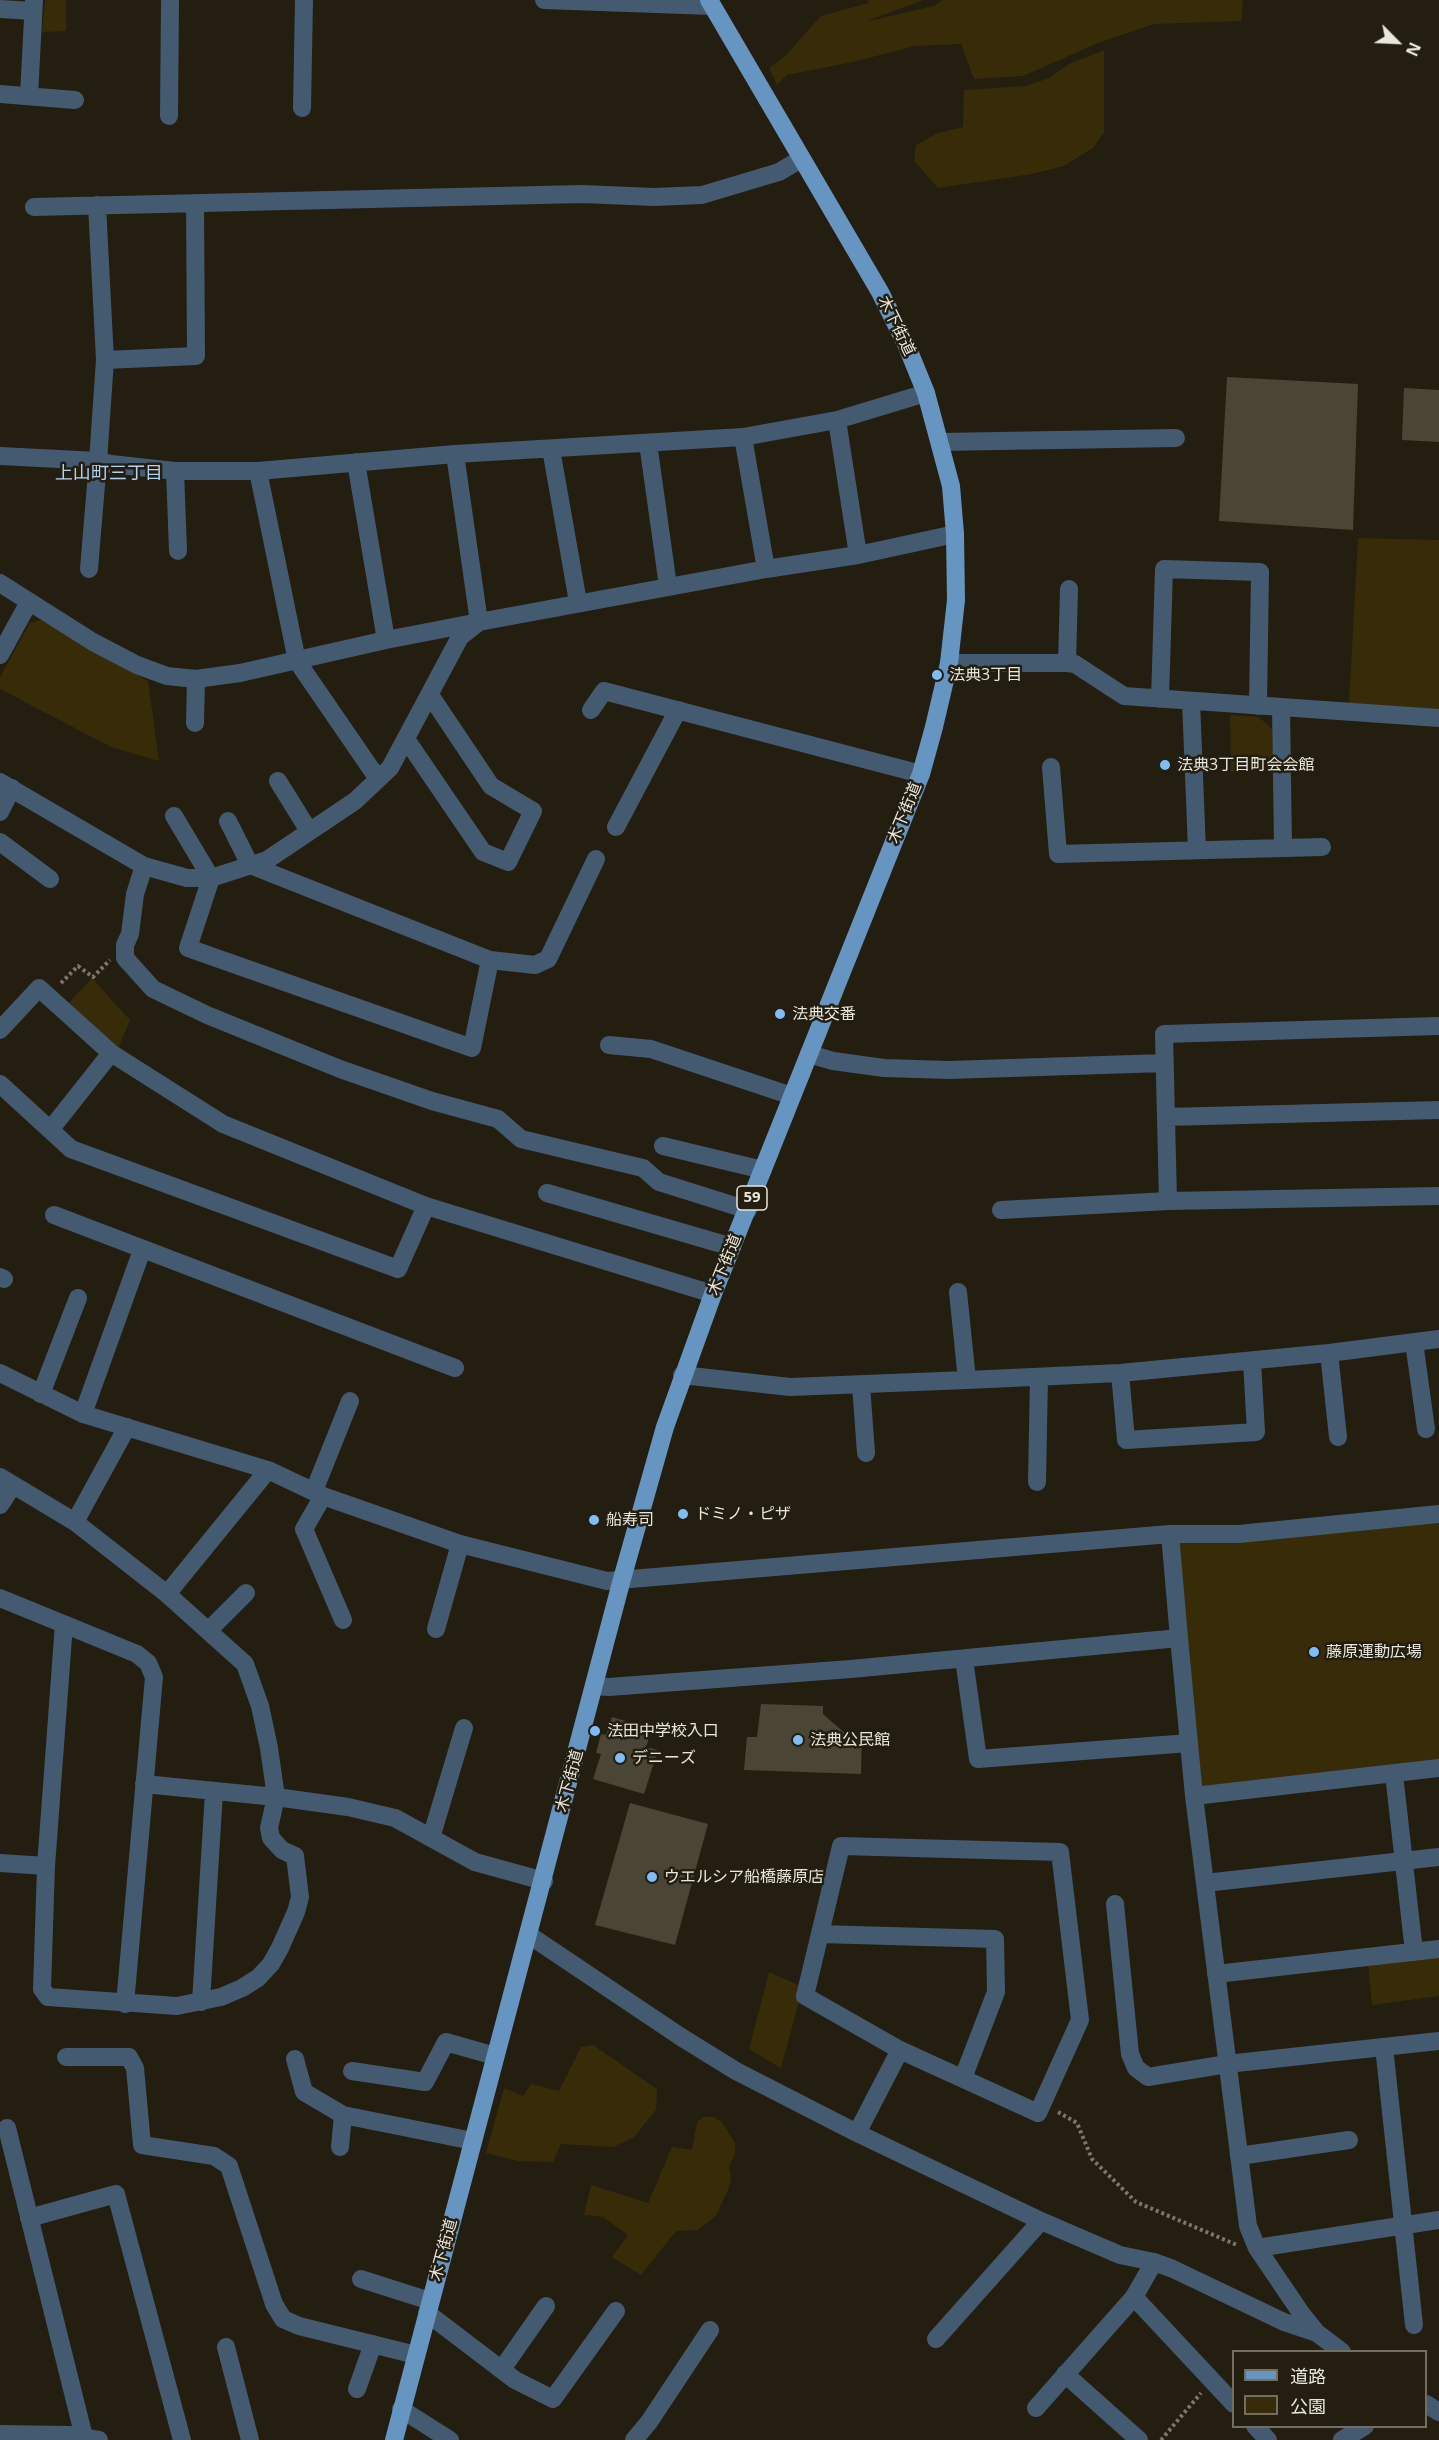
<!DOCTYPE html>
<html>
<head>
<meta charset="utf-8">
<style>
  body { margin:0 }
  #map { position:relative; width:1439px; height:2440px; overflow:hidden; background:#231e10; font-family:"Open Sans","Noto Sans JP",sans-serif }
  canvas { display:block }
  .legend { position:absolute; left:1232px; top:2350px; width:195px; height:78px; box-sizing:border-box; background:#231e10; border:2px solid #726e62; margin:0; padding:8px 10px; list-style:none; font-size:18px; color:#e9e6dd }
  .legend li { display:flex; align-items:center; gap:12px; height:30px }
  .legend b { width:30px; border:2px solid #726e62 }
  .north { position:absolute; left:1367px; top:12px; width:60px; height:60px; -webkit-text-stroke:4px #231e10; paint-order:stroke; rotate:114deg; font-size:16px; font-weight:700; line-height:24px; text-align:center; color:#e9e6dd }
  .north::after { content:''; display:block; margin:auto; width:21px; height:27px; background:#e9e6dd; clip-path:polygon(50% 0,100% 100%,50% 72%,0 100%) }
</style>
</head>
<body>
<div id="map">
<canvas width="1439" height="2440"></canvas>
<ul class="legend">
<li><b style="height:8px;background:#6695c2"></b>道路</li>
<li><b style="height:16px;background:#372c07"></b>公園</li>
</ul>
<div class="north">N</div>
</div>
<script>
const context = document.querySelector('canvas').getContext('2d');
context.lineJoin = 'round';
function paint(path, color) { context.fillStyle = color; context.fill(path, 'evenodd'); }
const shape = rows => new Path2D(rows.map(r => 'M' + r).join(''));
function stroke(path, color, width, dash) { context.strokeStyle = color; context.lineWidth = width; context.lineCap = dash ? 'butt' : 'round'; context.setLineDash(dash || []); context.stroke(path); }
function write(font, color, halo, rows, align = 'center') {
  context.font = font + ' "Open Sans","Noto Sans JP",sans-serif'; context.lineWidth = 5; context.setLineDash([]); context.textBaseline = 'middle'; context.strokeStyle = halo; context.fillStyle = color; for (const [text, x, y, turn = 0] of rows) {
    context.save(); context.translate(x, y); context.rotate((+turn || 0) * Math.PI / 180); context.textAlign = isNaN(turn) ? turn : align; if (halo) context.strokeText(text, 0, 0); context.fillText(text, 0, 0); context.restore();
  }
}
paint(shape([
  [45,0,66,0,66,31,42,32],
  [868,0,924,0,864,22,934,6,943,0,1243,0,1241,21,1154,24,1098,43,1023,76,974,79,961,44,915,46,853,62,787,75,777,85,769,68,784,57,821,16,868,3],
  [1104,50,1104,132,1093,148,1064,166,1032,174,938,188,914,161,916,145,938,133,963,127,964,90,1026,86,1049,78,1069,64],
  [1358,538,1439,540,1439,710,1349,703],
  [45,619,90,648,148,681,159,761,111,747,0,689,0,677,30,623],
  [1230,715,1259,717,1272,729,1273,771,1231,772],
  [92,978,130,1020,117,1051,67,1005],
  [1439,1523,1439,1762,1201,1790,1178,1543,1237,1542],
  [1439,1956,1439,1996,1372,2005,1368,1964],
  [769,1972,803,1987,781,2068,749,2049],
  [593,2045,657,2089,656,2110,634,2137,613,2147,561,2144,553,2162,518,2161,486,2153,504,2088,523,2096,531,2084,559,2091,581,2047],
  [704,2117,714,2117,722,2122,735,2143,735,2154,729,2167,731,2180,728,2190,716,2216,698,2230,676,2231,641,2275,612,2257,628,2235,603,2217,584,2215,591,2185,648,2203,672,2147,692,2150,697,2122]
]), '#372c07');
paint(shape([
  [1227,377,1358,384,1353,530,1219,521],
  [1404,388,1439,390,1439,442,1402,440],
  [761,1704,823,1706,823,1714,847,1735,862,1736,861,1774,744,1770,747,1737,757,1737],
  [612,1717,652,1729,646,1747,658,1750,644,1794,593,1779,601,1754,596,1753,601,1734,606,1735],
  [630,1803,708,1824,675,1945,595,1925]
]), '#4b4536');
stroke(shape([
  [61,983,78,966,93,977,110,960],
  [1058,2112,1077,2123,1092,2159,1136,2202,1237,2245],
  [1161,2440,1201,2393]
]), '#7b776b', 4, [3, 3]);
stroke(shape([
  [544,0,712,6],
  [0,9,33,11],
  [0,94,75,100],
  [29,96,34,0],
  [302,108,304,0],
  [169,116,170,0],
  [97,205,105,360,98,461,111,464,175,471,258,471,455,454,743,437,837,420,926,393],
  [34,207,582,194,654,197,702,195,779,172,801,159],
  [105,360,196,356,195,203],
  [837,420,858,555],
  [743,437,766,569],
  [940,442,1176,438],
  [648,443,668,586],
  [551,449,578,602],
  [0,456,98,461,89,569],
  [356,462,386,640],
  [175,471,178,551],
  [258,471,297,661,378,779],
  [0,583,93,642,137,665,167,676,196,679,240,673,386,640,479,622,455,454],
  [0,655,29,602],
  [949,663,1067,663,1075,664,1124,696,1439,718],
  [1067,663,1069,589],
  [1160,699,1164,569,1260,572,1258,706],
  [1191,701,1197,850],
  [1281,708,1283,848],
  [591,710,604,691,921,774],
  [195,723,196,679],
  [406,739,483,852,508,862,533,811,491,786,430,695],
  [1051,767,1058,854,1322,847],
  [278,781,309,831],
  [0,782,144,866,187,878,211,878,267,860,355,801,390,768,460,637,479,622,766,569,858,555,955,534],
  [0,812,12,788],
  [174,816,211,878,188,948,472,1048,490,960,250,865,228,821],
  [616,827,678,710],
  [0,842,50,879],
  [144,866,135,894,130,934,125,945,125,958,153,989,207,1015,340,1069,432,1101,498,1119,521,1139,643,1168,659,1182,748,1210],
  [490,960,535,965,548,959,596,859],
  [1439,1026,1164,1034,1168,1201,1439,1196],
  [0,1030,39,988,111,1053,223,1124,426,1206,713,1294],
  [609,1045,651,1049,792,1096],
  [809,1054,833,1061,884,1068,949,1070,1164,1063],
  [0,1084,71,1149,398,1269,426,1206],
  [1166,1117,1439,1110],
  [50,1130,111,1053],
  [663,1146,763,1170],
  [547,1193,732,1247],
  [1001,1210,1168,1201],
  [54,1215,455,1368],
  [0,1277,4,1279],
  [958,1292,967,1380],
  [1414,1342,1426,1429],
  [1329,1353,1338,1437],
  [0,1373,83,1414,268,1470,323,1496,460,1544,607,1581,1170,1534,1239,1534,1439,1514],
  [1120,1373,1126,1440,1256,1432,1252,1361],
  [682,1375,790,1387,967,1380,1120,1373,1329,1353,1439,1339],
  [861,1385,866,1453],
  [41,1394,78,1298],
  [83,1414,142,1250],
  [0,1477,75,1522,167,1594,245,1664,260,1706,269,1748,276,1797,269,1828,271,1838,282,1850,295,1856,300,1897,296,1912,280,1948,271,1964,258,1978,242,1988,221,1997,177,2006,48,1997,42,1989,46,1866,64,1624],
  [1037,1482,1039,1377],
  [314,1491,350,1401],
  [323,1496,304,1529,343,1620],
  [0,1505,13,1485],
  [75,1522,127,1427],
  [167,1594,268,1470],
  [0,1598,137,1654,148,1663,154,1677,125,2004],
  [436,1629,460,1544],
  [209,1630,246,1593],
  [1179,1638,1194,1796],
  [964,1659,978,1759,1189,1743],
  [595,1686,609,1687,851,1669,1179,1638,1170,1534],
  [1394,1774,1414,1952],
  [144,1784,276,1797,348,1807,395,1818,475,1862,544,1881],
  [431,1838,464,1728],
  [0,1863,46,1866],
  [1205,1883,1439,1857],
  [1115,1904,1130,2054,1136,2068,1148,2077,1227,2064,1439,2041],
  [820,1934,995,1939,996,1992,963,2078],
  [529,1935,681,2037,736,2071,857,2133,1041,2221,1120,2255,1154,2262,1173,2269,1284,2322,1317,2333],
  [1216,1974,1439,1949],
  [201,2002,214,1792],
  [1384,2047,1414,2325],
  [66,2057,129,2057,135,2068,142,2145,214,2156,229,2166,274,2304,283,2319,299,2326,416,2355],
  [295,2059,304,2092,343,2115,473,2141],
  [352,2071,425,2082,446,2042,495,2056],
  [7,2128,84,2437],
  [857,2133,900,2050,1038,2113,1080,2020,1060,1852,841,1846,805,1996,900,2050],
  [340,2147,343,2115],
  [1239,2156,1349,2140],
  [29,2218,116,2194,182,2440],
  [1257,2248,1439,2220],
  [361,2279,430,2301],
  [1134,2297,1234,2404],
  [427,2313,515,2380,553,2399,616,2311],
  [936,2339,1041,2221],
  [226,2347,250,2440],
  [1342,2352,1317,2333,1301,2313,1257,2248,1248,2226,1194,1796,1439,1768],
  [502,2369,546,2306],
  [1065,2374,1139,2440],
  [357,2389,373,2344],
  [1426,2404,1439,2412],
  [1036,2408,1134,2297,1154,2262],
  [401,2409,450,2440],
  [1255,2426,1268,2440],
  [0,2434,69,2435,99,2440],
  [634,2440,649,2422,710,2330],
  [1342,2440,1365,2426]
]), '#445a70', 18);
stroke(shape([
  [394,2440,622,1579,665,1427,713,1294,921,774,934,727,949,663,956,600,955,534,951,486,926,393,906,344,880,292,709,0]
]), '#6695c2', 18);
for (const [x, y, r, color] of [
  [937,675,6,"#7fbdfa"],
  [1165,765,6,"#7fbdfa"],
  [780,1014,6,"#7fbdfa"],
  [683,1514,6,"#7fbdfa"],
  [594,1520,6,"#7fbdfa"],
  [1314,1652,6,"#7fbdfa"],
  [595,1731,6,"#7fbdfa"],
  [798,1740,6,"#7fbdfa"],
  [620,1758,6,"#7fbdfa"],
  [652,1877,6,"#7fbdfa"]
]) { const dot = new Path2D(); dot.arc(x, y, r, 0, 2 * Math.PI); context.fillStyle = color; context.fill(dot); stroke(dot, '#231e10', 2); }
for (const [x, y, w] of [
  [752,1198,30]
]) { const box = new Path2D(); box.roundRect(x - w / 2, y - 12, w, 24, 4.5); context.fillStyle = '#231e10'; context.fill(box); stroke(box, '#e9e6dd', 1.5); }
write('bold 15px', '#e9e6dd', null, [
  ["59",752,1198]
]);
write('16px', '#e9e6dd', '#231e10', [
  ["木下街道",896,326,64],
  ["木下街道",905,813,-68],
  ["木下街道",725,1265,-68],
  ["木下街道",570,1781,-75],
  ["木下街道",444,2250,-75]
]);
write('16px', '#e9e6dd', '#231e10', [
  ["法典3丁目",949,675],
  ["法典3丁目町会会館",1177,765],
  ["法典交番",792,1014],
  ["ドミノ・ピザ",695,1514],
  ["船寿司",606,1520],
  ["藤原運動広場",1326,1652],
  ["法田中学校入口",607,1731],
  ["法典公民館",810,1740],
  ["デニーズ",632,1758],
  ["ウエルシア船橋藤原店",664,1877]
], 'left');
write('18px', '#afd1f3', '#231e10', [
  ["上山町三丁目",109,474]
]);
</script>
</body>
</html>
